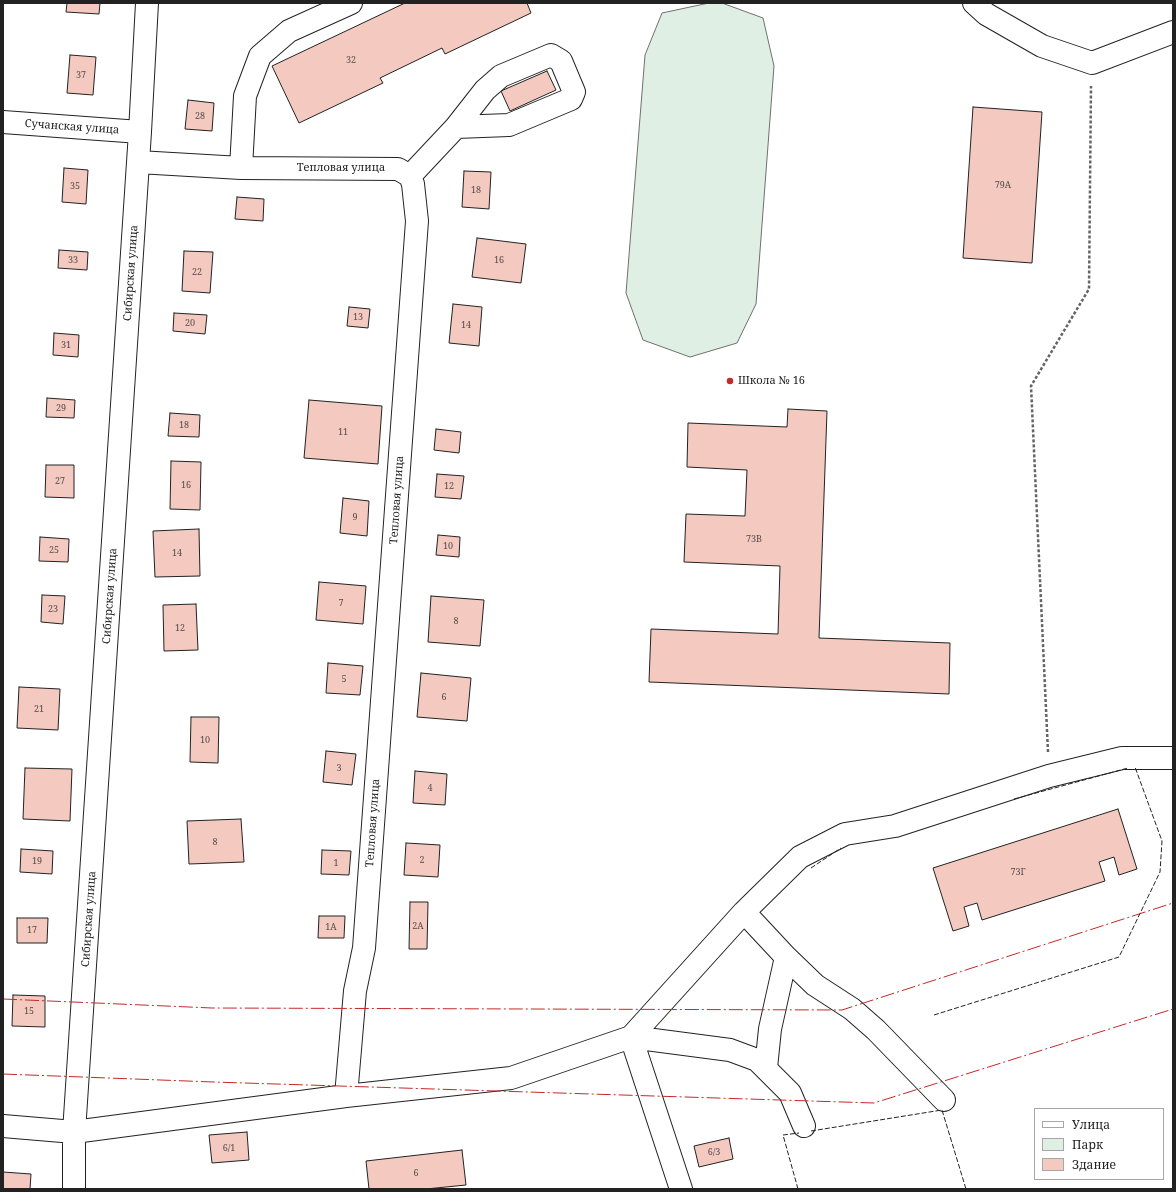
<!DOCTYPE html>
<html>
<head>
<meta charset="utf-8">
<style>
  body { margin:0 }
  #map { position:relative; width:1176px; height:1192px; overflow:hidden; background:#fff; font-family:"Noto Serif",serif }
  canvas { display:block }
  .frame { position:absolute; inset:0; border:4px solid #222; pointer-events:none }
  .legend { position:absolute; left:1034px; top:1108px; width:130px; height:72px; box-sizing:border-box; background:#fff; border:1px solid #a7a7a7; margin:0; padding:5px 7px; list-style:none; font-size:12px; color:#222 }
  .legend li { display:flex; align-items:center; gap:8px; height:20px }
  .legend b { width:20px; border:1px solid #a7a7a7 }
</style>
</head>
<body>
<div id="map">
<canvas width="1176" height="1192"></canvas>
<div class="frame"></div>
<ul class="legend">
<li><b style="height:5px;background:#fff"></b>Улица</li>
<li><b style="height:11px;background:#e0efe3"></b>Парк</li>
<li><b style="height:11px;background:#f3c9c0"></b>Здание</li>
</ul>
</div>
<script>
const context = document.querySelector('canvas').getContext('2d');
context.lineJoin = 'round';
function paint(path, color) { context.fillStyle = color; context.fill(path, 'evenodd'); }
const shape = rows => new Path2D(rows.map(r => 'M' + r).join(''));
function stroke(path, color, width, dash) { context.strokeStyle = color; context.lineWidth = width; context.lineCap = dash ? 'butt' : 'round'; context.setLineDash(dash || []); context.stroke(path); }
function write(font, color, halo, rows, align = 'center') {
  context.font = font + ' "Noto Serif",serif'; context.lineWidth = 3; context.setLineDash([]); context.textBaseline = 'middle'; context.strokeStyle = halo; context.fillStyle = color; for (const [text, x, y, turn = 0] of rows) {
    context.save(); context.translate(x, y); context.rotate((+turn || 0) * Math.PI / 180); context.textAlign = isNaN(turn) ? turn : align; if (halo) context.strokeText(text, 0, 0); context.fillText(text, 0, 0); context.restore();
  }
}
const green = shape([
  [709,3,722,3,763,18,774,66,756,304,737,343,690,357,643,340,626,293,645,55,662,13,709,3]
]);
paint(green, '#e0efe3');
stroke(green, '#6f6f6f', 1);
const building = shape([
  [67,3,100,3,99,14,66,12,67,3],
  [405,3,527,3,531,13,445,54,442,48,380,78,383,83,299,123,272,66,405,3],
  [70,55,96,57,93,95,67,93,70,55],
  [547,71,556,90,510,111,501,91,547,71],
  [188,100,214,103,212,131,185,129,188,100],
  [973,107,1042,112,1032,263,963,258,973,107],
  [64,168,88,170,86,204,62,202,64,168],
  [464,171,491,172,489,209,462,207,464,171],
  [237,197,264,199,263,221,235,219,237,197],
  [477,238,526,244,521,283,472,277,477,238],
  [59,250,88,252,87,270,58,268,59,250],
  [184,251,213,252,210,293,182,291,184,251],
  [453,304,482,307,479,346,449,343,453,304],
  [349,307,370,309,368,328,347,326,349,307],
  [174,313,207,315,205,334,173,331,174,313],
  [54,333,79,335,78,357,53,355,54,333],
  [47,398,75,400,74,418,46,417,47,398],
  [309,400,382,406,378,464,304,458,309,400],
  [788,409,827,411,819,638,950,643,949,694,649,682,651,629,778,634,780,566,684,562,686,514,745,516,747,470,687,467,688,423,787,427,788,409],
  [170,413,200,415,199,437,168,436,170,413],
  [436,429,461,432,459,453,434,450,436,429],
  [171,461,201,462,200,510,170,509,171,461],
  [46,465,74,465,74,498,45,497,46,465],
  [437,474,464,476,461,499,435,497,437,474],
  [343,498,369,501,367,536,340,533,343,498],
  [199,529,200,576,155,577,153,531,199,529],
  [438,535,460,537,459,557,436,555,438,535],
  [40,537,69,539,68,562,39,561,40,537],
  [319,582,366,586,363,624,316,620,319,582],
  [42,595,65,596,63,624,41,622,42,595],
  [431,596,484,600,480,646,428,642,431,596],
  [196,604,198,650,164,651,163,605,196,604],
  [328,663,363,666,360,695,326,693,328,663],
  [421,673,471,678,467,721,417,717,421,673],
  [19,687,60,689,58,730,17,728,19,687],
  [191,717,219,717,218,763,190,762,191,717],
  [326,751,356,754,352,785,323,782,326,751],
  [25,768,72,769,70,821,23,819,25,768],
  [415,771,447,774,445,805,413,803,415,771],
  [1118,809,1137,869,1119,875,1114,857,1099,862,1105,881,982,920,977,903,964,907,969,926,953,931,933,868,1118,809],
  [241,819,244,862,189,864,187,821,241,819],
  [406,843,440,845,438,877,404,875,406,843],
  [21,849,53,851,52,874,20,872,21,849],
  [322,850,351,851,349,875,321,874,322,850],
  [410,902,428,902,427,949,409,949,410,902],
  [319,916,345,916,344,938,318,938,319,916],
  [17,918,48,918,47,943,17,943,17,918],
  [13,995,45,996,45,1027,12,1026,13,995],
  [247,1132,249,1160,212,1163,209,1135,247,1132],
  [729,1138,733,1159,699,1167,694,1146,729,1138],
  [462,1150,466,1185,426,1189,369,1189,366,1161,462,1150],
  [3,1172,31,1174,30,1189,3,1189,3,1172]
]);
paint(building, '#f3c9c0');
stroke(building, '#222', 1);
const minor = shape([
  [974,3,986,14,1042,46,1092,63,1173,32],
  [3,122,140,132],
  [138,162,241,168,398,169,410,176,413,184,417,221,364,948,355,991,346,1096],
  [241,168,245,96,260,56,289,31,351,3],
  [410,176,456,127,509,125,571,99,574,92,561,61,551,55,501,76,485,90,456,127],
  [744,912,786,957,815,985,852,1009,876,1030,944,1100],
  [766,1068,770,1029,786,957],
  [3,1126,74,1132,346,1096,511,1078,631,1037,744,912,800,857,845,834,895,826,1049,776,1122,758,1173,758],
  [74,1189,74,1132,140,132,147,3],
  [681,1189,631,1037,730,1050,757,1060,790,1093,804,1126]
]);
stroke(minor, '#222', 24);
stroke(shape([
  [1048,752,1031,386,1089,289,1091,86]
]), '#646464', 2.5, [3, 2]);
stroke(minor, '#fff', 22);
stroke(shape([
  [1014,799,1128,768],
  [811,868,841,848],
  [934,1015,1119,957,1160,872,1162,841,1135,767],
  [811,1131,942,1110,966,1189],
  [798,1189,783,1135,799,1133]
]), '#222', 1, [5, 2]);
stroke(shape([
  [3,999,212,1008,842,1010,1173,903],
  [3,1074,213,1082,874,1103,1173,1009]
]), '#c62828', 1, [14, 3, 2, 3]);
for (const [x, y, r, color] of [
  [730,381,4,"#c62828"]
]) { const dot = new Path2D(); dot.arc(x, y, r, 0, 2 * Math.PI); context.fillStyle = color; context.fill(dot); stroke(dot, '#fff', 1.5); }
write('9px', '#564c4a', null, [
  ["32",351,60],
  ["37",81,75],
  ["28",200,116],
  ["79А",1003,185],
  ["35",75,186],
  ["18",476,190],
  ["33",73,260],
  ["16",499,260],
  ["22",197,272],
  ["13",358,317],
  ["20",190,323],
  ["14",466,325],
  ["31",66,345],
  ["29",61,408],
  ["18",184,425],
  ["11",343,432],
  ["27",60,481],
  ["16",186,485],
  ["12",449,486],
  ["9",355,517],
  ["73В",754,539],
  ["10",448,546],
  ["25",54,550],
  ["14",177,553],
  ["7",341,603],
  ["23",53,609],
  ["8",456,621],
  ["12",180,628],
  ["5",344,679],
  ["6",444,697],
  ["21",39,709],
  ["10",205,740],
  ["3",339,768],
  ["4",430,788],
  ["8",215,842],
  ["2",422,860],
  ["19",37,861],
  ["1",336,863],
  ["73Г",1018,872],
  ["2А",418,926],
  ["1А",331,927],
  ["17",32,930],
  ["15",29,1011],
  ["6/1",229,1148],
  ["6/3",714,1152],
  ["6",416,1173]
]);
write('11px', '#222', '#fff', [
  ["Сучанская улица",72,127,4],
  ["Тепловая улица",341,168],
  ["Сибирская улица",131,273,-86],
  ["Тепловая улица",397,500,-86],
  ["Сибирская улица",110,596,-86],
  ["Тепловая улица",373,823,-86],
  ["Сибирская улица",89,919,-86]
]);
write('11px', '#222', '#fff', [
  ["Школа № 16",738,381]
], 'left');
</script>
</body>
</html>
